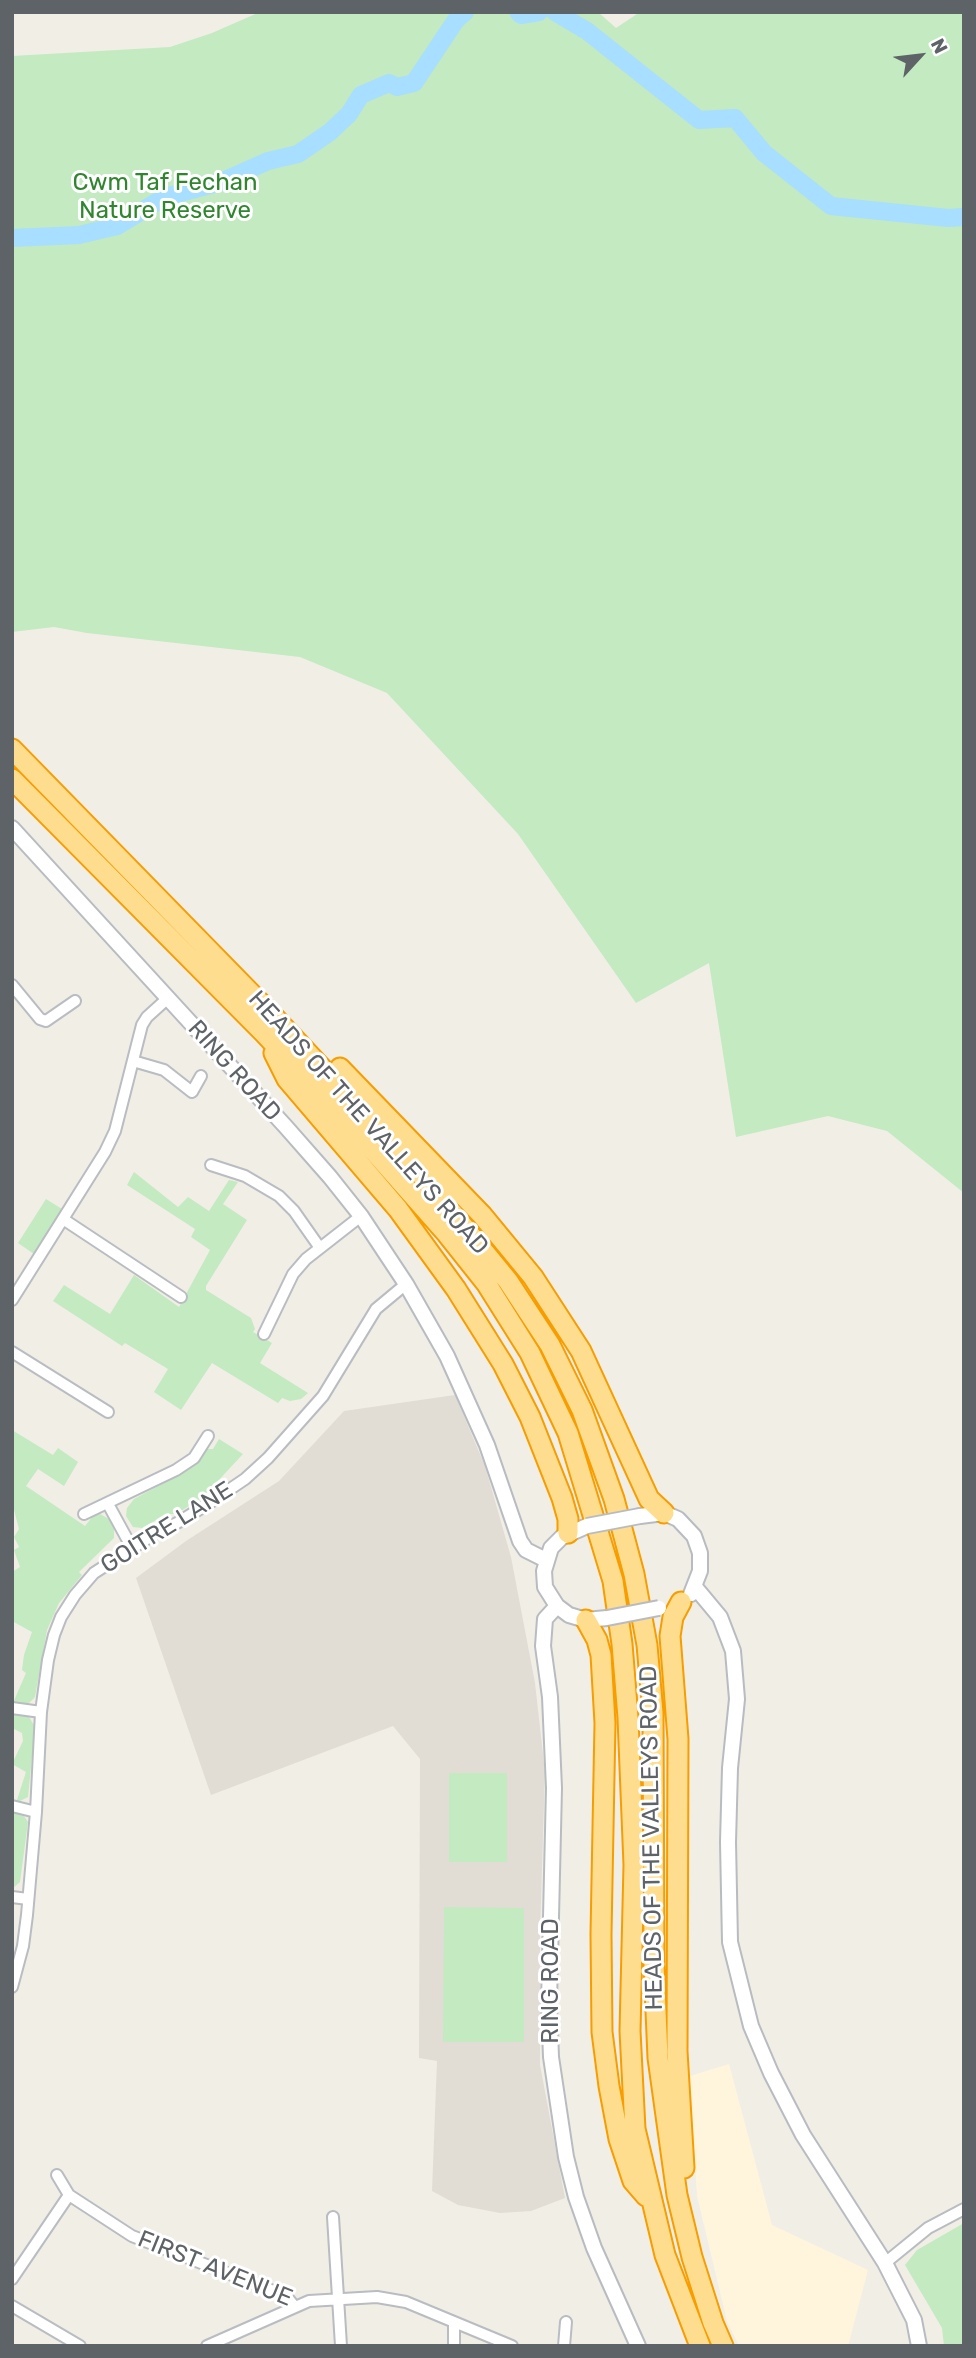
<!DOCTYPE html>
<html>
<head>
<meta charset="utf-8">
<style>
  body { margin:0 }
  #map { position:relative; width:976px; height:2358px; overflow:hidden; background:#f1eee6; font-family:Rubik,sans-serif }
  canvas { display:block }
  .frame { position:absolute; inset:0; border:14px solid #5e6368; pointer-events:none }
  .north { position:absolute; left:885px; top:21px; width:70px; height:70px; -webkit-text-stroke:5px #fff; paint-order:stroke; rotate:63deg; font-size:19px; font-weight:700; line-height:28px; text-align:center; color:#5e6368 }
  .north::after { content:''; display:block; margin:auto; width:24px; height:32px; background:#5e6368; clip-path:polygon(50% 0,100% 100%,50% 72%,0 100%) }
</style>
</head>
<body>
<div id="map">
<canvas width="976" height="2358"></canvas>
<div class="frame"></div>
<div class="north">N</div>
</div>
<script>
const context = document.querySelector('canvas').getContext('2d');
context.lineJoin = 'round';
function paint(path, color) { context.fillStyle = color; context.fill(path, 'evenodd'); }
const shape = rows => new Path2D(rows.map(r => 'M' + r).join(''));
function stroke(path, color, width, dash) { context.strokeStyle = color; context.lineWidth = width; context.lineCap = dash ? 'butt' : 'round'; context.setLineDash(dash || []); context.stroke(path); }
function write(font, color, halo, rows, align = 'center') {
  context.font = font + ' Rubik,sans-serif'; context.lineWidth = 6; context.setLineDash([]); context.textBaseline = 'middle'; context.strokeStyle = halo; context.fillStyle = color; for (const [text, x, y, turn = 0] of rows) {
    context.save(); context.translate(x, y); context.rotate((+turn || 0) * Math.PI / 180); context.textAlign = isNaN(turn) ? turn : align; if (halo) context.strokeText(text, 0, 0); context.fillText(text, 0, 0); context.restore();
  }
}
paint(shape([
  [729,2064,772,2225,868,2270,848,2346,739,2346,727,2321,697,2196,690,2076]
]), '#fff5dd');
paint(shape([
  [455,1395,485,1466,511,1557,535,1683,545,1772,540,1933,540,2065,565,2198,531,2211,500,2213,458,2205,432,2191,437,2061,419,2058,420,1759,393,1726,211,1795,136,1578,186,1541,279,1481,344,1411]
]), '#e1ddd5');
paint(shape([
  [260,12,598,12,616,28,640,12,964,12,964,1193,887,1131,828,1116,736,1137,709,963,636,1003,518,834,387,693,300,657,87,633,54,627,12,632,12,56,170,47,212,33],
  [134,1172,178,1207,188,1197,209,1211,229,1180,238,1182,223,1204,247,1220,206,1286,206,1290,251,1318,255,1329,253,1332,272,1343,260,1363,308,1393,301,1399,290,1401,282,1398,278,1403,212,1363,181,1410,154,1392,168,1369,125,1343,122,1346,53,1301,64,1285,110,1314,134,1275,179,1307,210,1250,191,1237,195,1229,127,1185],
  [46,1199,62,1209,34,1254,18,1243],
  [12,1430,53,1455,58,1448,78,1462,64,1486,38,1469,26,1486,85,1526,93,1516,100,1514,109,1519,114,1529,114,1538,79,1572,82,1575,59,1603,47,1630,35,1697,28,1704,13,1703,26,1673,22,1670,24,1655,32,1632,12,1621,12,1572,20,1567,14,1550,19,1547,14,1537,19,1529,12,1502],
  [219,1439,243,1454,202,1498,176,1514,167,1514,142,1528,133,1527,126,1516,127,1508,134,1499,188,1470,207,1449,213,1449],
  [12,1712,28,1715,35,1727,28,1797,16,1803,26,1772,12,1764,23,1741,22,1733,12,1728],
  [449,1773,507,1773,507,1862,449,1862],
  [13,1812,24,1816,28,1822,20,1882,12,1889],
  [444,1907,524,1908,524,2042,443,2042],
  [964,2223,964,2346,944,2346,942,2328,905,2265,917,2250]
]), '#c3eac1');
stroke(shape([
  [518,12,521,15,539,12],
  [555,12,587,31,699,120,735,118,764,153,831,206,948,218,964,217],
  [12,238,79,235,117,226,165,197,221,182,268,161,298,154,330,132,349,114,361,95,389,83,397,87,414,83,456,20,465,12]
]), '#a8deff', 18);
const street = shape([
  [12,985,40,1019,46,1021,75,1001],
  [133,1061,164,1070,192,1092,201,1076],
  [211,1165,245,1176,279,1196,294,1211,320,1248],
  [63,1219,181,1297],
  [12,1300,105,1152,115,1131,142,1025,147,1017,168,998],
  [264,1334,293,1274,306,1259,361,1216],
  [12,1352,108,1412],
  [108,1504,132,1548],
  [84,1514,176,1470,194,1458,208,1436],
  [12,1708,41,1712],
  [12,1806,36,1812],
  [12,1897,28,1899],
  [12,1987,23,1946,27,1915,36,1812,41,1712,48,1660,54,1635,61,1617,75,1595,94,1573,156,1533,177,1523,211,1502,245,1479,268,1458,323,1396,376,1309,406,1284],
  [57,2175,69,2195,132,2236,286,2296,295,2307],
  [333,2217,341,2346],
  [885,2263,928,2228,964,2209],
  [12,2279,69,2195],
  [12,2306,80,2346],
  [207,2346,309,2301,377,2297,406,2302,512,2346],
  [454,2346,454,2322],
  [564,2346,566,2322]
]);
const secondary = shape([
  [12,828,286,1127,330,1177,361,1216,406,1284,447,1356,487,1445,520,1541,526,1550,546,1560],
  [640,1516,664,1513,678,1519,694,1536,700,1553,700,1571,691,1594],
  [587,1526,562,1537,551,1548,544,1571,545,1587,557,1606,569,1615,586,1620,607,1618],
  [695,1587,720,1617,733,1651,737,1699,730,1768,728,1842,730,1942,751,2026,771,2073,803,2135,885,2263,914,2320,919,2346],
  [557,1606,545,1619,543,1646,550,1697,554,1788,549,2003,551,2057,566,2157,576,2197,594,2248,638,2346]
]);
const highway = shape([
  [12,749,276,1019,418,1171,508,1281,550,1345,582,1410,614,1499,634,1574,647,1645,653,1713,654,1964,658,2058,677,2195,692,2257,713,2323,723,2346],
  [12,779,263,1032,355,1130,447,1234,486,1283,530,1353,568,1433,613,1581,622,1644,628,1718,634,1865,630,2031,635,2129,665,2255,700,2346],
  [274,1053,287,1079,398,1209,456,1289,503,1364,530,1417,562,1498,568,1519,568,1533],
  [340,1068,482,1215,533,1277,581,1351,649,1499,664,1513],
  [681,1602,673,1617,670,1636,678,1739,677,2051,684,2168],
  [586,1620,597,1640,601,1655,605,1723,601,1934,602,2032,609,2086,619,2139,633,2181,646,2196]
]);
stroke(street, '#b9bcc1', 14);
stroke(secondary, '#b8bcc1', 18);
stroke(highway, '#f79d00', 23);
stroke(street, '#fff', 10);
stroke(secondary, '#fff', 14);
stroke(highway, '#ffdd8f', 19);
const secondaryBridge = shape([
  [587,1526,640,1516],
  [607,1618,659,1608]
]);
stroke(secondaryBridge, '#b8bcc1', 18, []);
stroke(secondaryBridge, '#fff', 14);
write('24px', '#2f862f', '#fff', [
  ["Cwm Taf Fechan",165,183],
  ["Nature Reserve",165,211]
]);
write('24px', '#5e6368', '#fff', [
  ["RING ROAD",234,1071,48],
  ["HEADS OF THE VALLEYS ROAD",368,1123,48],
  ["GOITRE LANE",167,1528,-32],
  ["HEADS OF THE VALLEYS ROAD",652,1838,-91],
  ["RING ROAD",551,1981,-90],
  ["FIRST AVENUE",215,2269,22]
]);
</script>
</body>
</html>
